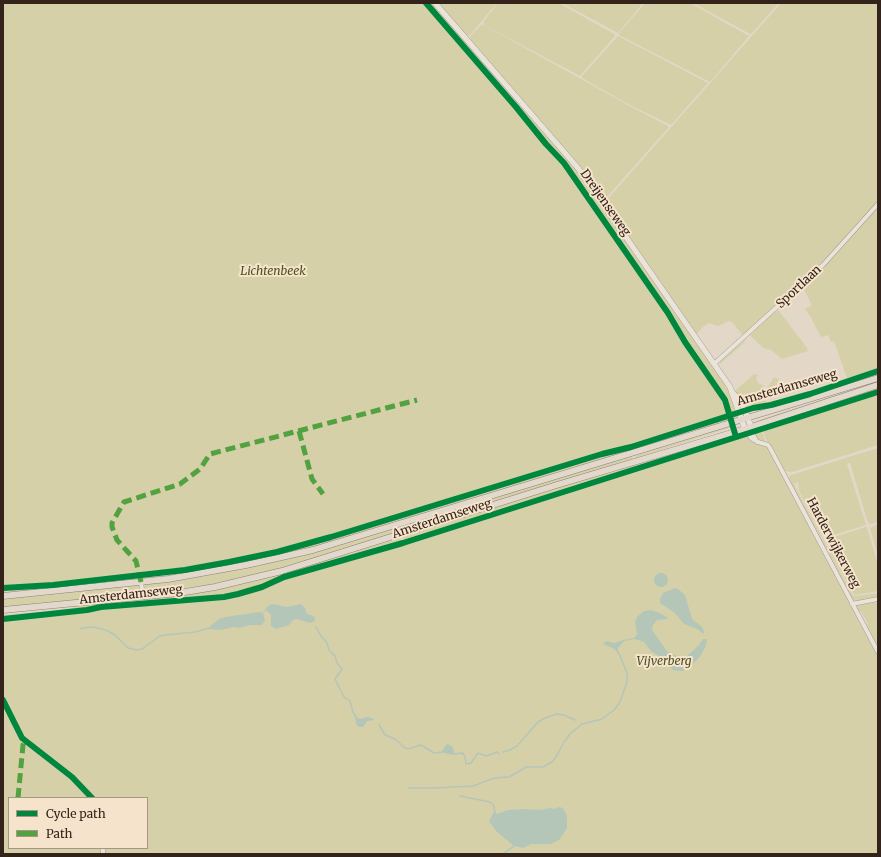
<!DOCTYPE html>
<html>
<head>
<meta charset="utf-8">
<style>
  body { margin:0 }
  #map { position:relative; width:881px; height:857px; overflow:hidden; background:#e3d7c7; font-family:Merriweather,serif }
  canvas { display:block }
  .frame { position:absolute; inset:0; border:4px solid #34231b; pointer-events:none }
  .legend { position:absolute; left:8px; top:797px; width:140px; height:52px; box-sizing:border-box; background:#f5e3cb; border:1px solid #a89685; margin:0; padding:5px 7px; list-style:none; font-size:12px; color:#34231b }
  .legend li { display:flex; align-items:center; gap:8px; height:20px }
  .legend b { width:20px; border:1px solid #a89685 }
</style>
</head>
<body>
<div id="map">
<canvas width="881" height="857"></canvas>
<div class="frame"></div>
<ul class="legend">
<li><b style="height:5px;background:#00873e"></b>Cycle path</li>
<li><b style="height:5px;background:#53a240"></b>Path</li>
</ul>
</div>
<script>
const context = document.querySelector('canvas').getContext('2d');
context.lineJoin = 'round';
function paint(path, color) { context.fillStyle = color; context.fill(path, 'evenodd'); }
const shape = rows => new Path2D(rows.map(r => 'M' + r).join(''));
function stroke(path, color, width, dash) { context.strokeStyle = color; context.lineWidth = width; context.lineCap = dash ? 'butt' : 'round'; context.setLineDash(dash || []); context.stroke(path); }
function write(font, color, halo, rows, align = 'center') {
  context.font = font + ' Merriweather,serif'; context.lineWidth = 4; context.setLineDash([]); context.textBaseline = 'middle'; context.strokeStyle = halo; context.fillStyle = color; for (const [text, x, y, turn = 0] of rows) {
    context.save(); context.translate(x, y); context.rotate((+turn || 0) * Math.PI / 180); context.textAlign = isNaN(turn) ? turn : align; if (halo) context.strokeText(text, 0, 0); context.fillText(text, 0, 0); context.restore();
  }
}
paint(shape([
  [3,3,432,3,566,155,727,387,731,395,736,413,632,446,630,445,629,447,602,454,332,536,331,535,330,536,277,551,211,565,170,571,53,584,3,587],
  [437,3,497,3,470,35,466,36],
  [498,3,559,3,614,34,615,36,580,76,486,26,483,22],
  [562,3,643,3,618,33],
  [645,3,690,3,749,36,710,82,619,35,619,33],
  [693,3,779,3,751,34,750,34],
  [781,3,878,3,878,202,829,258,744,337,732,322,729,321,718,326,709,323,703,327,696,335,605,202],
  [482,24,626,104,668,126,669,127,607,197,601,196,575,160,470,41,471,35],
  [618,36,708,83,671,125,626,103,582,78,582,76],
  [878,206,878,370,848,381,834,341,831,342,828,335,821,337,810,316,805,309,812,305,802,286],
  [779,311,807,348,808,351,782,359,771,350,763,348,750,335,774,312],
  [746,339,744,343,720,364,719,362],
  [754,374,758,375,756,378,758,383,764,386,763,389,766,390,774,377,779,379,776,387,769,394,760,398,750,400,742,398,736,393,736,390],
  [878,381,878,382,760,421,759,420],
  [878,388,878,392,813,412,834,403],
  [878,393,878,445,792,472,783,471,770,445,767,442,763,430],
  [762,401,766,401,767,405,751,407,753,403],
  [729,417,730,421,693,430,633,451,632,448],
  [731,426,732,427,635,458,635,456],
  [761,431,764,436,765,442,758,440,755,435,755,433],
  [734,435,735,437,638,467,637,464],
  [746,435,752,441,767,447,878,655,878,854,104,854,104,848,147,848,147,798,93,798,27,742,17,727,3,697,3,620,88,611,101,608,224,598,238,595,263,588,284,578,349,558,404,544],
  [878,448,878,522,870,524,868,523,850,463,847,464,866,525,827,537,823,536,799,491,798,482,794,484,852,594,856,596,878,593,878,598,856,602,852,600,788,479,791,475],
  [630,449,631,451,598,461,580,465,559,471,541,479,306,549,262,560,205,570,166,574,144,579,142,577,142,576,211,566,305,545,603,455],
  [632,456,633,459,282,569,215,584,145,594,144,592,144,584,314,552],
  [635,464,636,468,404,542,402,537,583,480,618,471],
  [878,524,878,556,870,528],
  [866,527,867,528,878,564,878,591,856,595,853,593,829,550,830,548,827,542,831,538],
  [400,538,402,543,341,559,284,577,262,586,228,596,101,607,57,612,58,610,73,608,80,605,117,602,120,604,142,602,145,599,216,589,251,582,315,564],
  [139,577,138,580,43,590,3,592,3,589,53,586],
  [138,585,140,587,139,595,3,608,3,599],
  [878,600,878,650,865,626,868,624,861,611,858,612,856,606,857,605],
  [36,612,36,613,43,612,44,614,3,618,3,615],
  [3,702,22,741,71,778,91,798,9,798,9,848,102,848,102,854,3,854]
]), '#d6d0a9');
paint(shape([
  '654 580a7 7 0 1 1 14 0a7 7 0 1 1-14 0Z',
  [675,588,678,589,685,595,692,619,702,627,704,631,704,634,697,629,684,624,675,613,660,603,660,599,663,593],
  [273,604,287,607,301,604,305,608,307,614,314,616,315,621,310,623,296,619,293,620,289,625,276,629,271,626,271,615,266,610,263,613,265,620,262,625,251,625,238,628,234,627,221,630,207,629,219,619,225,617,260,612,262,613,269,605],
  [651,610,660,613,668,618,667,619,657,620,653,625,652,630,667,651,674,655,681,657,687,656,698,646,703,639,707,639,705,648,701,655,696,661,686,670,681,671,673,670,662,658,651,651,644,642,641,641,634,639,624,641,618,648,618,653,613,648,603,644,606,641,615,643,623,640,634,638,637,634,635,622,637,617,644,611],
  [355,716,360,719,368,717,372,718,374,720,367,721,363,727,359,727,356,724],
  [447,744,452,746,453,748,455,755,447,754,442,751],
  [559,807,563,808,567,816,567,828,559,840,550,844,532,844,523,848,514,846,497,832,489,821,494,812,497,814,508,810,524,809,540,810,550,808,555,809]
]), '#b4c6b8');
stroke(shape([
  [316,627,321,636,327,643,329,650,335,656,337,663,342,669,335,679,344,697,350,701,353,712,356,717],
  [80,629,82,628,94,627,108,631,115,635,128,648,137,650,142,649,160,636,165,635,195,632,209,628],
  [582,724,602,719,614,710,620,702,627,682,627,673,620,656,618,652],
  [379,725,385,735,395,739,405,748,408,749,421,745,434,753,444,752],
  [503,752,510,750,517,746,538,722,545,718,557,714,564,715,575,720],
  [455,754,463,753,465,757,466,764,471,763,478,753,486,756,497,752,499,754],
  [408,788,433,788,473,786,494,778,509,777,526,767,543,767,552,762,556,757,564,742,571,733,582,724],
  [460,796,490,802,494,806,495,813],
  [503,854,514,846,514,844]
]), '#b4c6b8', 1.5);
const street = shape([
  [714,364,823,265,878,204],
  [751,427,753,435,757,442],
  [745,429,752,439,758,442,768,445,770,448,878,652],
  [141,582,143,597],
  [852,604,878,599],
  [3,700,22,738,72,777,92,798],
  [103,848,103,854]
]);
const secondary = shape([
  [435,3,578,168,730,387,745,429],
  [733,393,742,403,751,427]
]);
const primary = shape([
  [3,596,168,579,246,565,313,550,878,378],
  [3,610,179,593,215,587,282,571,560,484,745,429,878,385]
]);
stroke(street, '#a79c91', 5);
stroke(secondary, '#978c81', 6);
stroke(primary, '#8c8278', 7);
stroke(street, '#eae3da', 4);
stroke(secondary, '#eae3da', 5.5);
stroke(primary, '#e2d8cb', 6);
stroke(shape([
  [299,431,312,479,323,494],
  [141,582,136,561,117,540,112,527,112,523,124,502,180,484,200,469,210,454,417,400],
  [18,798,23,745,24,741]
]), '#53a240', 5, [10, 5]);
stroke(shape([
  [426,3,516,107,546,144,564,163,668,313,685,342,725,400,736,437],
  [3,588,53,585,185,570,229,562,277,552,331,537,602,454,631,447,753,408,771,405,810,394,878,371],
  [3,619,87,610,101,607,224,597,238,594,262,587,284,577,403,543,878,392],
  [3,700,22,738,72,777,92,798]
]), '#00873e', 6);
write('12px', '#34231b', '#f5e3cb', [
  ["Dreijenseweg",605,203,55],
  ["Sportlaan",799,287,-43],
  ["Amsterdamseweg",787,388,-16],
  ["Amsterdamseweg",442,519,-18],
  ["Harderwijkerweg",833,543,62],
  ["Amsterdamseweg",131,595,-6]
]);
write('italic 12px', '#4b5121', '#f5e3cb', [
  ["Lichtenbeek",273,272],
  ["Vijverberg",664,662]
]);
</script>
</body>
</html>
